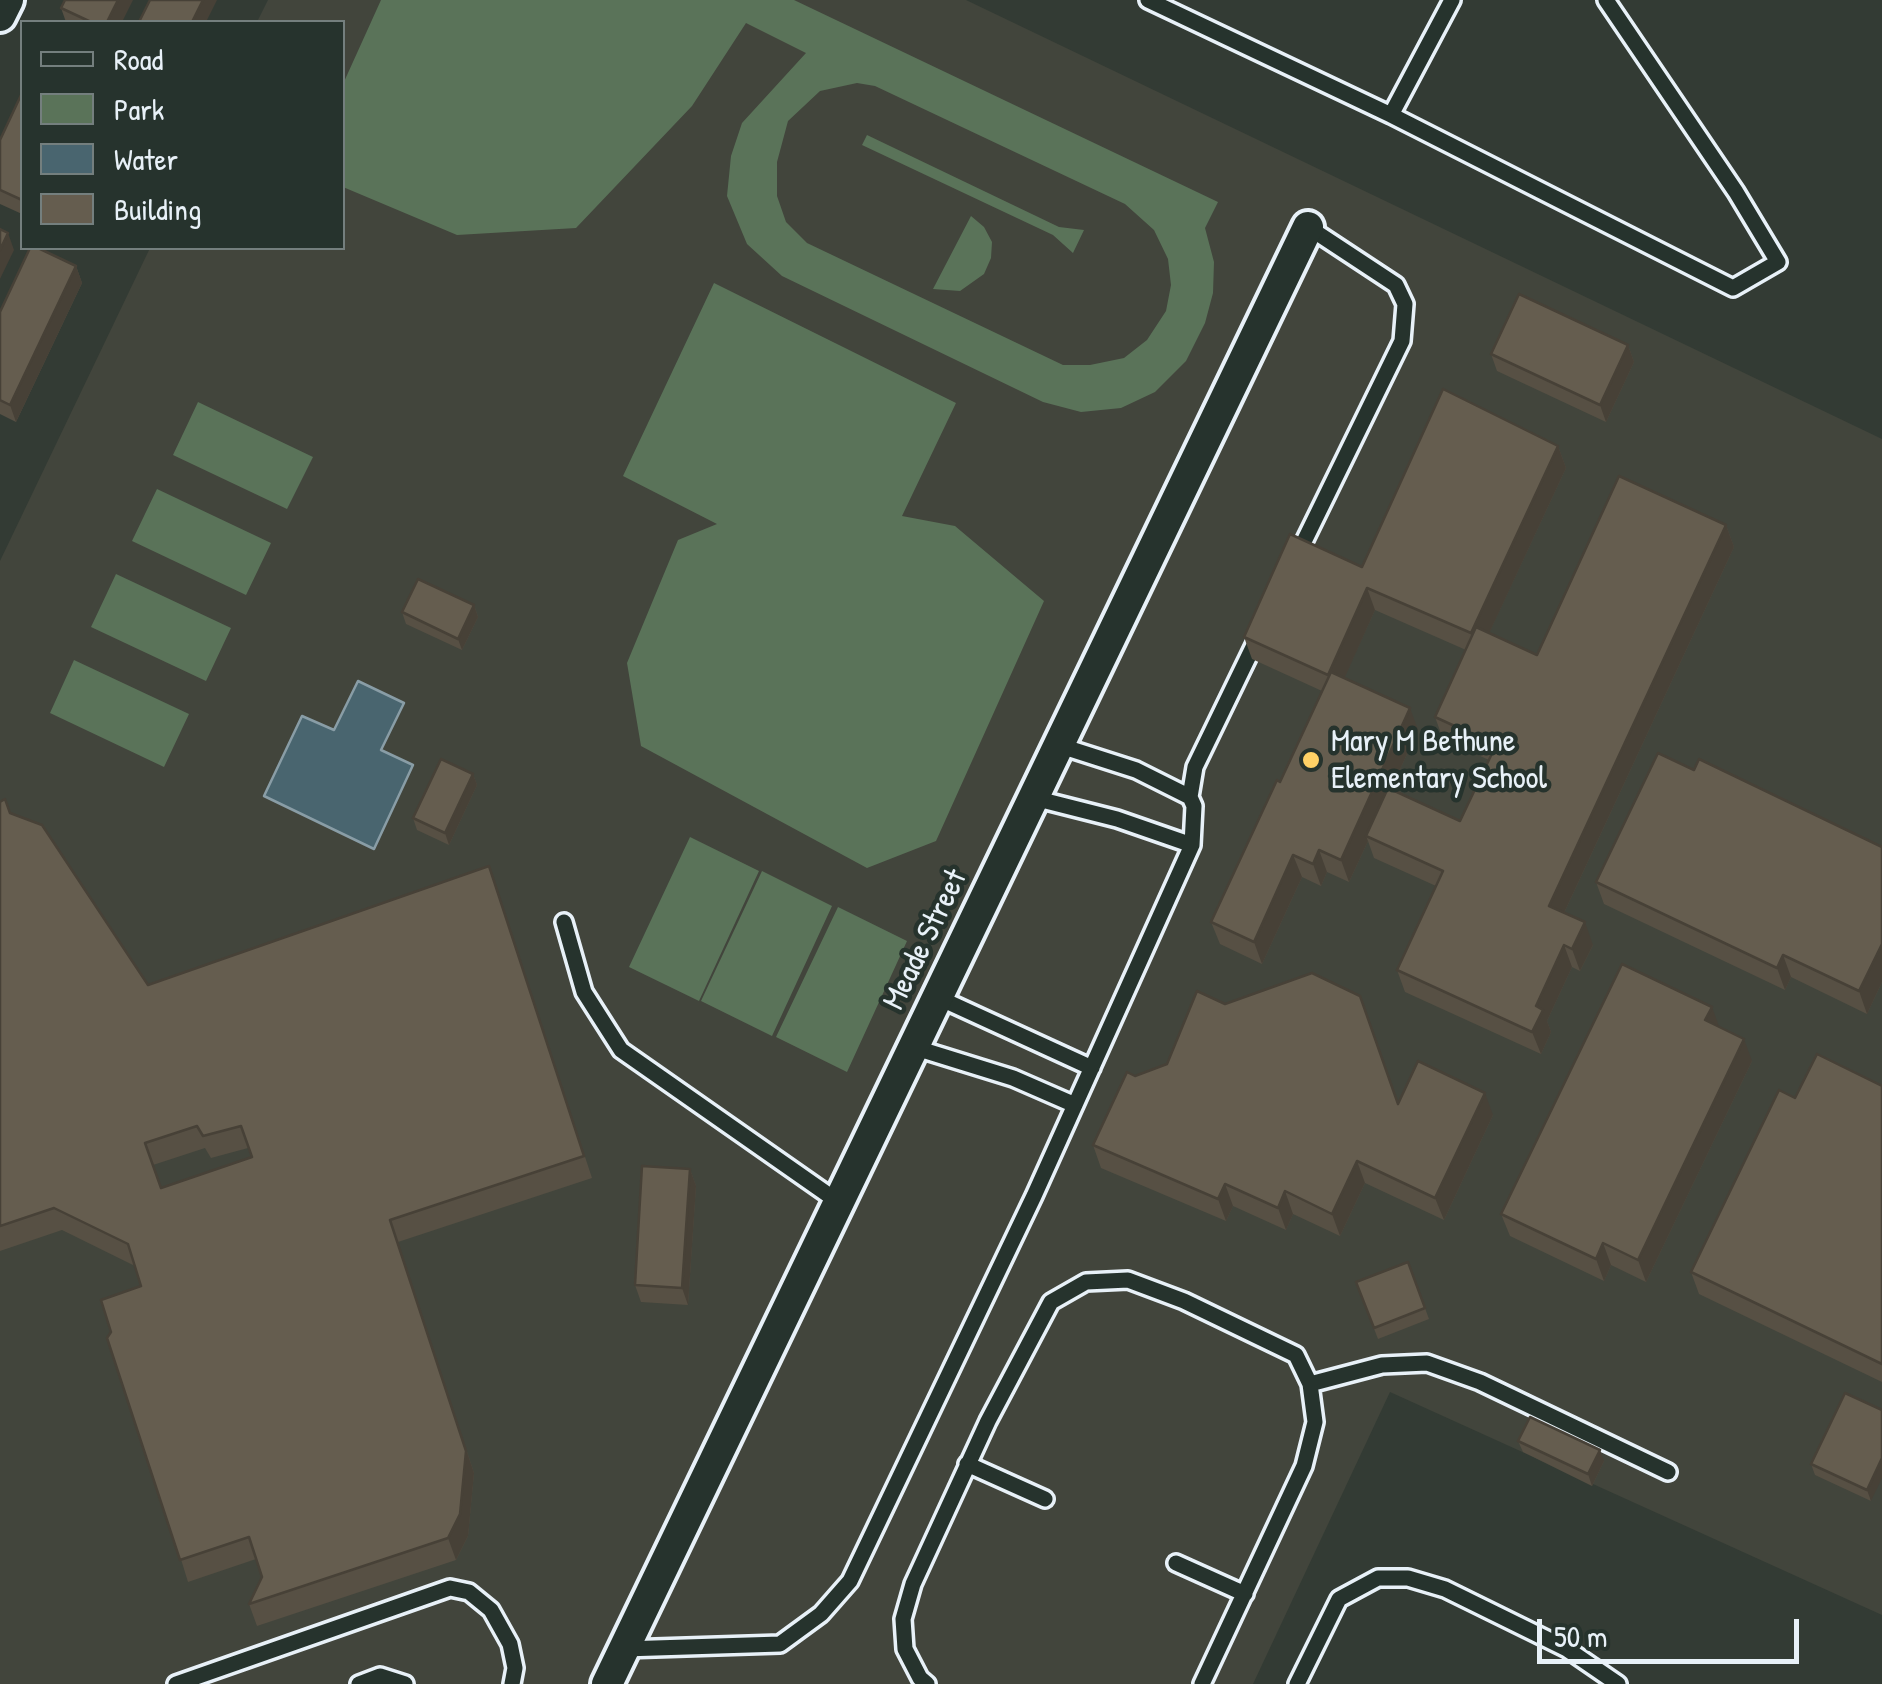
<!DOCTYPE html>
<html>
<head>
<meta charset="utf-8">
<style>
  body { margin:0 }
  #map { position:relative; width:1882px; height:1684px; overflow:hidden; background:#333b34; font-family:"Patrick Hand",sans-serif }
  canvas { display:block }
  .legend { position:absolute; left:20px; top:20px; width:325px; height:230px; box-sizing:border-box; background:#26332d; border:2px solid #747f7e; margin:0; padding:12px 18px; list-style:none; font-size:30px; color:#e8f1f8 }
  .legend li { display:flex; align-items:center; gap:20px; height:50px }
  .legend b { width:50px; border:2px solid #747f7e }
  .scale { position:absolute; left:1537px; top:1619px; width:262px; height:45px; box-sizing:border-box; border:5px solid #e8f1f8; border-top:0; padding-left:12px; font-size:30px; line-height:35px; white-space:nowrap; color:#e8f1f8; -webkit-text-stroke:8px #26332d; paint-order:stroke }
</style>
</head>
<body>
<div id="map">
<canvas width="1882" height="1684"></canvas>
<ul class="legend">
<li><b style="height:12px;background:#26332d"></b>Road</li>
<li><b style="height:28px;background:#5a7359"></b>Park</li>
<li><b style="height:28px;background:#49656f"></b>Water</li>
<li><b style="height:28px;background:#655d4f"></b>Building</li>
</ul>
<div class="scale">50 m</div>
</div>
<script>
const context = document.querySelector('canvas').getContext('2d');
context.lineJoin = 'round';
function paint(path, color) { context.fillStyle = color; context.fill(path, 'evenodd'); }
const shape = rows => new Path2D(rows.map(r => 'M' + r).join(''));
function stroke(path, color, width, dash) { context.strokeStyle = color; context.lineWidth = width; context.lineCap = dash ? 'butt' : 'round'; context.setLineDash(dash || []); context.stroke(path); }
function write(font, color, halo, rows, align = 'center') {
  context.font = font + ' "Patrick Hand",sans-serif'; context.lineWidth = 9; context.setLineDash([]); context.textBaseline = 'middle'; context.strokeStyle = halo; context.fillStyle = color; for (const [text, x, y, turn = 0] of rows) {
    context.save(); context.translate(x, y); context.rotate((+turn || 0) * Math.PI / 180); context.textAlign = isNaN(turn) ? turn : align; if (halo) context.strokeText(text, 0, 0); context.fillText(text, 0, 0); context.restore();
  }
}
paint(shape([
  [268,0,966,0,1882,439,1882,1615,1390,1392,1253,1684,0,1684,0,561,150,248,342,248,342,22,257,22]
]), '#42453c');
paint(shape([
  [381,0,794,0,1218,202,1205,228,1214,262,1213,293,1205,323,1186,361,1155,392,1121,408,1081,412,1043,402,782,276,747,244,727,196,731,156,742,123,806,53,746,23,692,106,576,228,457,235,343,187,343,84],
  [857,83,875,86,1125,204,1154,230,1168,259,1171,285,1166,311,1147,340,1124,358,1090,365,1063,365,807,243,786,222,777,196,777,162,788,121,820,91],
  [867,135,1059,227,1084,230,1073,253,1053,235,862,145],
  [971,216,984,227,992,242,991,258,984,274,960,291,933,289],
  [714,283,956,403,902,516,955,526,1044,601,936,841,867,868,641,746,627,663,678,540,717,524,623,476],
  [198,402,313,457,287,509,173,455],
  [157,489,271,543,246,595,132,541],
  [116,574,231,628,206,681,91,627],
  [74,660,189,714,164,767,50,713],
  [690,837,759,871,699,1001,629,967],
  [762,871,832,906,772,1036,701,1001],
  [838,907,907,941,847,1072,776,1037]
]), '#5a7359');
const water = shape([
  [358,681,404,703,381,750,413,765,374,849,264,796,302,716,334,730,358,681]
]);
paint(water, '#49656f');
stroke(water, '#899da6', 2.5);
const service = shape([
  [1148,0,1391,115,1452,0],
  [1391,115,1733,288,1778,262,1736,192,1606,0],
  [1296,558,1402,341,1405,304,1396,285,1308,227],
  [1058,745,1136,770,1190,797],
  [1034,798,1117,819,1192,845],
  [564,922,584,992,621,1050,837,1201],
  [937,997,1092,1068],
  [913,1047,1013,1078,1075,1105],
  [1310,1384,1382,1365,1427,1363,1480,1382,1668,1472],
  [967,1464,1045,1499],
  [1176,1563,1245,1594],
  [624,1649,780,1644,821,1614,850,1581,1034,1196,1192,845,1194,806,1190,797,1195,767,1258,637],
  [176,1684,450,1588,469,1592,491,1610,510,1644,515,1668,512,1684],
  [359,1684,380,1676,405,1684],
  [927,1684,920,1678,905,1649,903,1619,913,1584,988,1421,1051,1302,1086,1282,1128,1280,1184,1301,1296,1355,1310,1384,1315,1422,1304,1466,1202,1684],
  [1297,1684,1339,1599,1378,1578,1408,1578,1445,1589,1567,1649,1618,1684]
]);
const minor = shape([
  [0,16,8,0],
  [607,1684,1308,227]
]);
stroke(service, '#e8f1f8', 22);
stroke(minor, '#e8f1f8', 38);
stroke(service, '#26332d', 15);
stroke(minor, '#26332d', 30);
paint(shape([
  [61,8,122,22,66,22],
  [22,93,22,214,0,204,0,140],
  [76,266,82,283,16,422,0,414,0,312],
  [1628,345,1634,362,1606,422,1497,371,1491,354],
  [1558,446,1566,468,1489,633,1537,655,1726,525,1734,547,1564,913,1593,945,1580,971,1572,967,1547,1021,1551,1032,1541,1054,1405,992,1397,970,1436,886,1374,858,1368,841,1349,882,1327,872,1321,886,1302,877,1262,964,1220,944,1211,922,1280,782,1322,691,1252,659,1244,637,1362,567],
  [1375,610,1466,650,1435,717,1443,739,1489,760,1460,821,1391,789,1418,730,1344,678],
  [474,605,478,617,462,650,406,624,402,612],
  [1694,770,1882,847,1882,982,1867,1014,1791,977,1785,990,1604,904,1596,882],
  [473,774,477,785,449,845,417,830,413,818],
  [0,802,148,985,489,866,592,1178,398,1242,474,1473,468,1536,456,1560,257,1626,249,1604,262,1577,256,1559,188,1582,111,1332,141,1286,135,1266,62,1230,0,1251],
  [205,1148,211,1158,248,1148,252,1157,161,1188,153,1165],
  [1719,1027,1752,1061,1646,1282,1611,1265,1604,1281,1510,1236,1501,1214],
  [1167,1064,1398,1103,1493,1115,1444,1220,1365,1183,1340,1236,1293,1214,1286,1230,1233,1206,1226,1221,1101,1168,1093,1145,1135,1076],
  [1882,1086,1882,1382,1699,1294,1691,1272,1795,1098],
  [690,1169,696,1186,688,1305,641,1302,635,1285],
  [1408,1262,1429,1319,1378,1339,1356,1282],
  [1845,1393,1871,1501,1815,1475,1811,1464],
  [1518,1441,1604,1461,1592,1486,1523,1452]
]), '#575044');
paint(shape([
  [118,0,133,0,122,22,107,22],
  [203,0,217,0,206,22,192,22],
  [8,233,14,250,0,279,0,250],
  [76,266,82,283,16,422,10,405],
  [1628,345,1634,362,1606,422,1600,405],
  [1558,446,1566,468,1479,655,1471,633],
  [1726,525,1734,547,1557,928,1549,906],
  [1367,588,1375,610,1336,697,1328,675],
  [474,605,478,617,462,650,458,639],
  [1410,708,1418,730,1369,837,1366,836,1368,841,1349,882,1341,860],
  [473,774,477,785,449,845,445,833],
  [1319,850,1327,872,1321,886,1313,864],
  [1293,855,1302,877,1262,964,1254,942],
  [1585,922,1593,945,1580,971,1572,949],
  [1882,944,1882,982,1867,1014,1859,991],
  [1564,945,1572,967,1547,1021,1551,1032,1541,1054,1532,1032,1536,1006],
  [1783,955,1791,977,1785,990,1777,968],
  [1712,1007,1720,1029,1705,1020],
  [1744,1039,1752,1061,1646,1282,1638,1260],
  [1485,1093,1493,1115,1444,1220,1435,1198],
  [1357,1161,1365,1183,1340,1236,1332,1214],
  [690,1169,696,1186,688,1305,682,1288],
  [1225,1184,1233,1206,1226,1221,1218,1199],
  [1285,1191,1293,1214,1286,1230,1278,1208],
  [390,1220,474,1473,468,1536,456,1560,448,1538],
  [1603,1243,1611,1265,1604,1281,1596,1259],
  [1600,1450,1604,1461,1592,1486,1588,1474],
  [1882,1458,1882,1478,1871,1501,1867,1490]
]), '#474137');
const building = shape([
  [65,0,118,0,107,22,91,22,61,8,65,0],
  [150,0,203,0,192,22,139,22,150,0],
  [22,93,22,200,0,190,0,140,22,93],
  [0,229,8,233,0,250,0,229],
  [30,248,38,248,76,266,10,405,0,400,0,312,30,248],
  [1519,294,1628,345,1600,405,1491,354,1519,294],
  [1443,389,1558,446,1471,633,1367,588,1328,675,1244,637,1290,534,1362,567,1443,389],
  [1619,476,1726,525,1549,906,1585,922,1572,949,1564,945,1536,1006,1543,1010,1532,1032,1397,970,1443,871,1366,836,1388,788,1460,821,1496,745,1435,717,1476,627,1537,655,1619,476],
  [418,579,474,605,458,639,402,612,418,579],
  [1331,672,1410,708,1341,860,1319,850,1313,864,1293,855,1254,942,1211,922,1277,780,1280,782,1331,672],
  [1658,753,1694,770,1699,759,1882,847,1882,944,1859,991,1783,955,1777,968,1596,882,1658,753],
  [441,759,473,774,445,833,413,818,441,759],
  [5,799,10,813,42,825,148,985,489,866,584,1156,390,1220,466,1451,460,1514,448,1538,249,1604,262,1577,249,1537,180,1560,107,1338,111,1332,101,1300,141,1286,128,1244,54,1208,0,1226,0,802,5,799],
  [197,1126,203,1136,241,1126,252,1157,161,1188,145,1143,197,1126],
  [1622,964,1712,1007,1705,1020,1744,1039,1638,1260,1603,1243,1596,1259,1501,1214,1622,964],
  [1312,973,1360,996,1398,1104,1418,1061,1485,1093,1435,1198,1357,1161,1332,1214,1285,1191,1278,1208,1225,1184,1218,1199,1093,1145,1127,1072,1135,1076,1167,1064,1197,991,1225,1004,1312,973],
  [1817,1054,1882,1086,1882,1364,1691,1272,1779,1090,1795,1098,1817,1054],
  [642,1166,690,1169,682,1288,635,1285,642,1166],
  [1408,1262,1425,1308,1374,1328,1356,1282,1408,1262],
  [1845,1393,1882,1410,1882,1458,1867,1490,1811,1464,1845,1393],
  [1530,1417,1600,1450,1588,1474,1518,1441,1530,1417]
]);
paint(building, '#655d4f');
stroke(building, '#474137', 2.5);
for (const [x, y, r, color] of [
  [1311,760,10,"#ffd166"]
]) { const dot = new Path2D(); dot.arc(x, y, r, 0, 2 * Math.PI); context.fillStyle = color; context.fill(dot); stroke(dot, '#26332d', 4); }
write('32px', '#e8f1f8', '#26332d', [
  ["Mary M Bethune",1331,742],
  ["Elementary School",1331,779]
], 'left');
write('32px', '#e8f1f8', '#26332d', [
  ["Meade Street",926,940,-64]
]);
</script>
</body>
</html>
